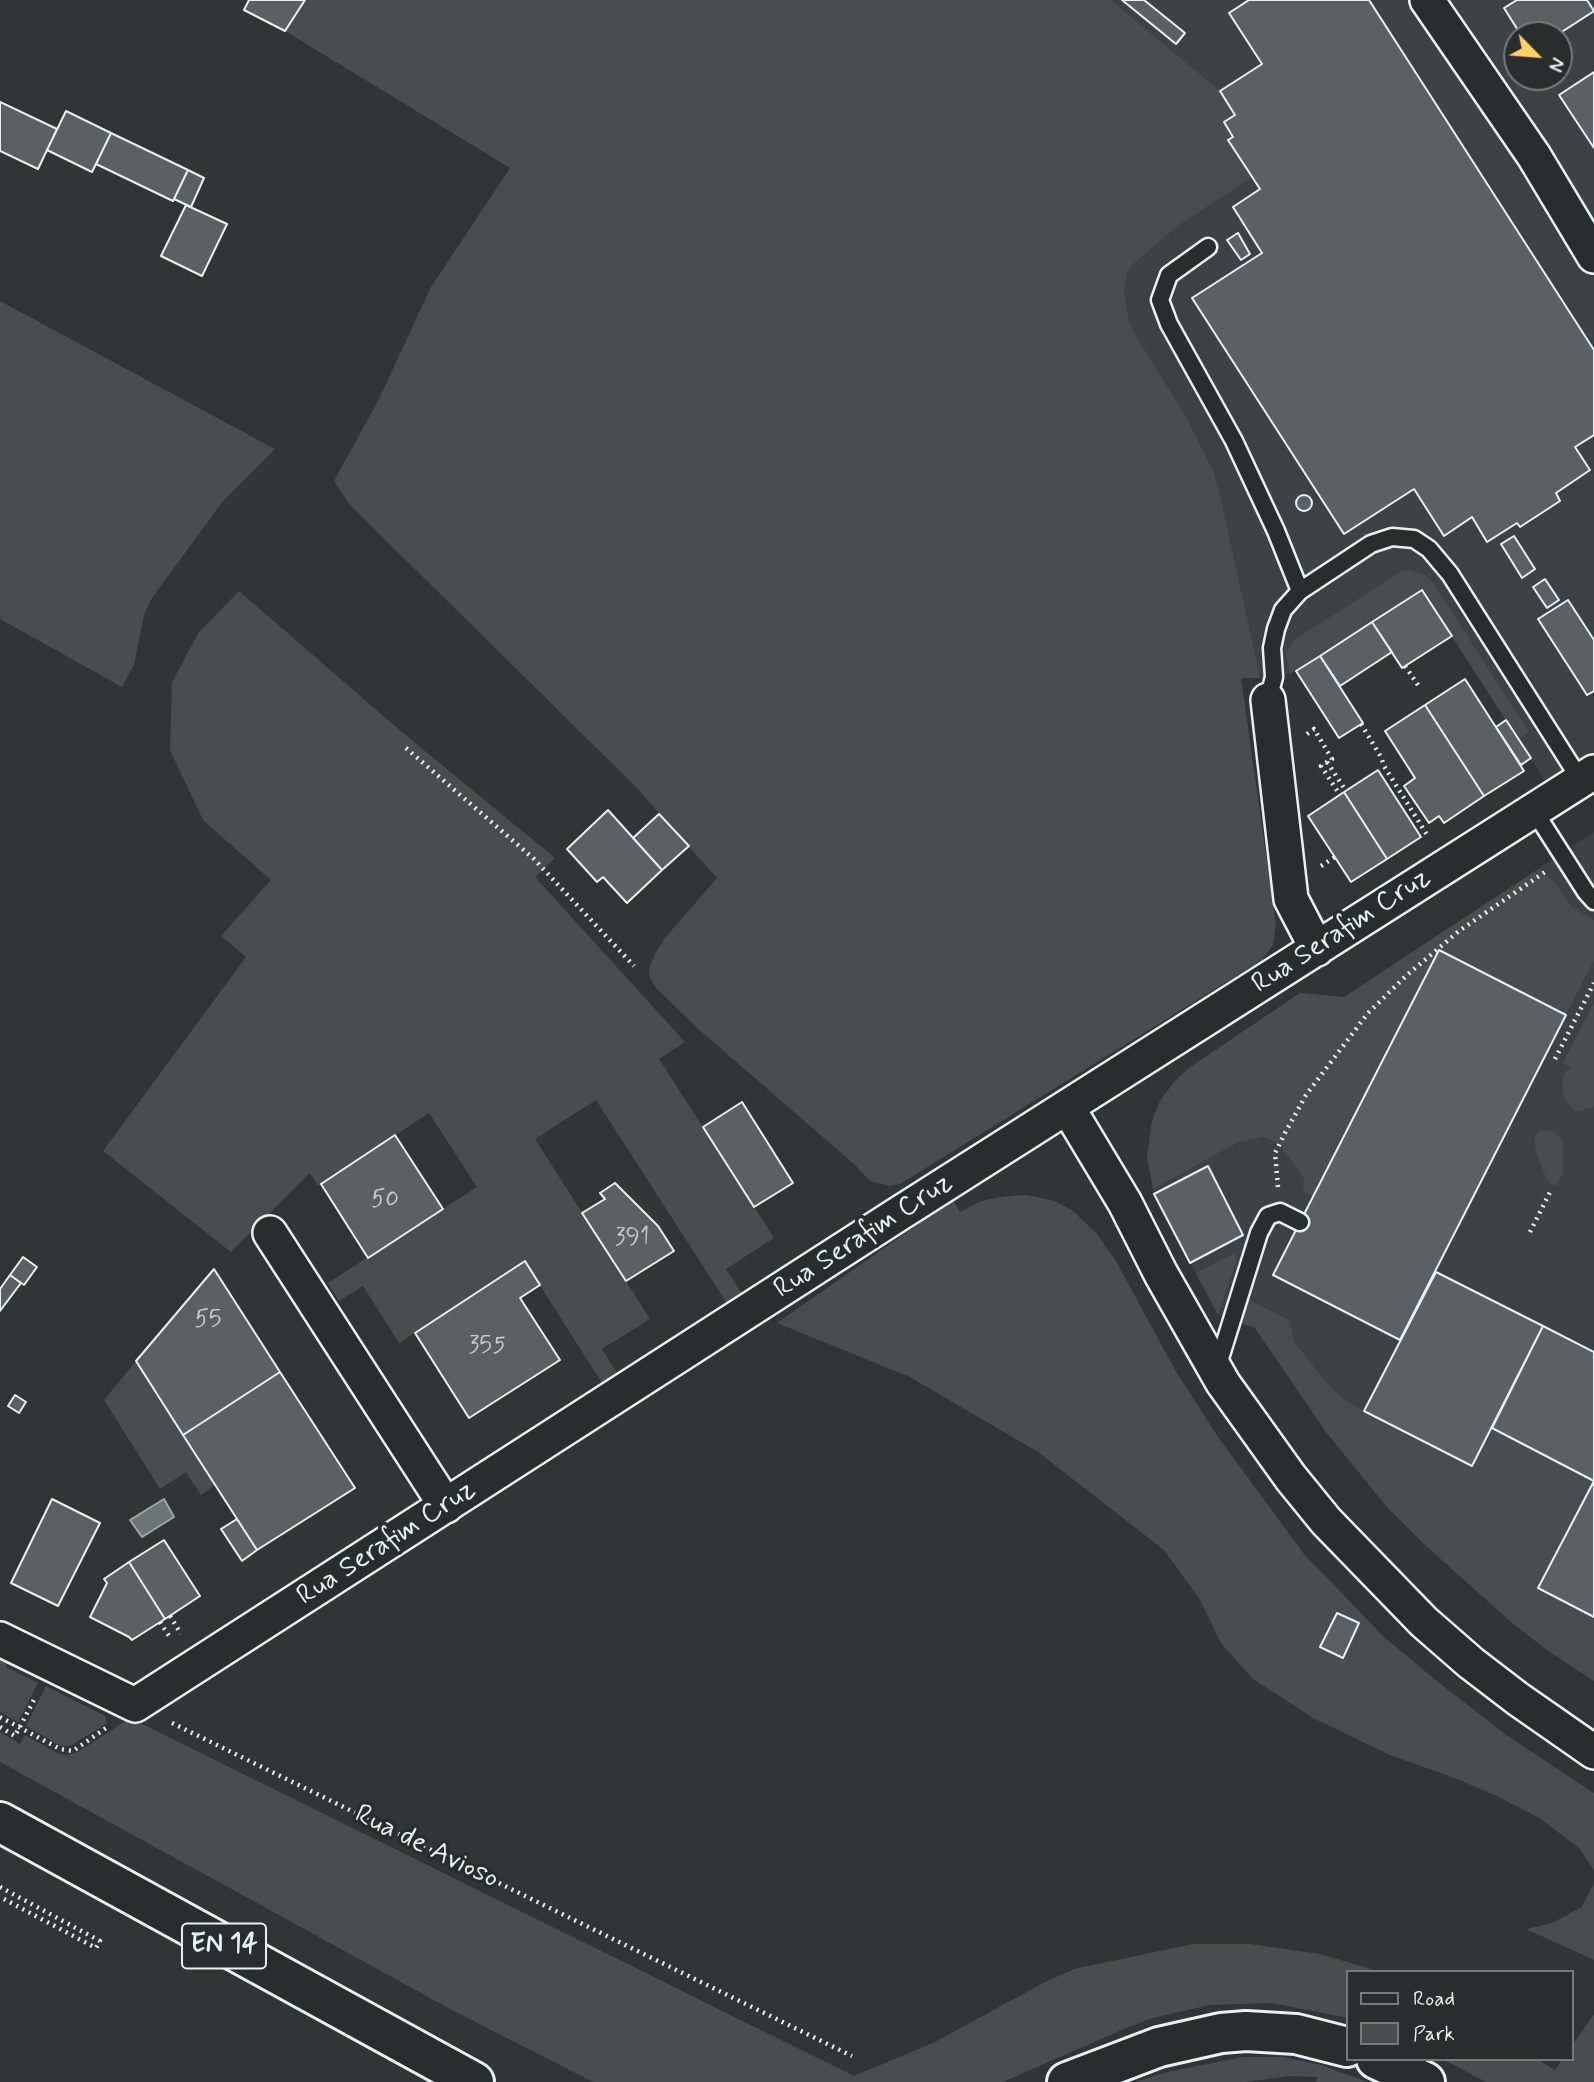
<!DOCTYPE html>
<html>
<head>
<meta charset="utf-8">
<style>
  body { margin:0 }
  #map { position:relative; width:1594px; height:2082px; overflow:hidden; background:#323536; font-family:Mynerve,sans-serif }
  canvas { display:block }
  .legend { position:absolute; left:1346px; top:1970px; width:228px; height:91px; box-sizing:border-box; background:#2a2d2e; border:2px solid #767b7f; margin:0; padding:9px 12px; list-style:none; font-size:21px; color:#e8f1f8 }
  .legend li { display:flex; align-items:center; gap:14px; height:35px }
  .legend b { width:35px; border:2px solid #767b7f }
  .north { position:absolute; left:1503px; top:21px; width:70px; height:70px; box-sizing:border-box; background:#2a2d2e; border:2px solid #767b7f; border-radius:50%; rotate:115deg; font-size:19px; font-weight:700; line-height:28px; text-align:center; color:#e8f1f8 }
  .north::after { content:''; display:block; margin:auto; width:24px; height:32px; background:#ffd166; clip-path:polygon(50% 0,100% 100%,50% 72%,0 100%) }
</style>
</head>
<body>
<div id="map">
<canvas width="1594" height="2082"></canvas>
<ul class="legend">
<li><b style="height:9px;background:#2a2d2e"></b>Road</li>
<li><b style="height:19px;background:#494d4f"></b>Park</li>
</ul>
<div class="north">N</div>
</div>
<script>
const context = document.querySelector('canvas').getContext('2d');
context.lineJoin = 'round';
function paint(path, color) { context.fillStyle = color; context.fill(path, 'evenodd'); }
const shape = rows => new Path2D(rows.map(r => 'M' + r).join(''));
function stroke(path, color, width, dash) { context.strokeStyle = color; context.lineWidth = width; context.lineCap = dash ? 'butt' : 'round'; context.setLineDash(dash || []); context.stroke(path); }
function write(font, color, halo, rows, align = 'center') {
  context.font = font + ' Mynerve,sans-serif'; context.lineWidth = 7; context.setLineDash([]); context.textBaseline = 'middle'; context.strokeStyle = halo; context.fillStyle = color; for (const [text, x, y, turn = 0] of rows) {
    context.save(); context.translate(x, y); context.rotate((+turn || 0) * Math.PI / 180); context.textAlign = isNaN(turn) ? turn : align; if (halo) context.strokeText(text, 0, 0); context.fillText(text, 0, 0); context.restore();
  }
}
paint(shape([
  [1111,0,1594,0,1594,765,1552,792,1422,590,1296,671,1286,675,1260,678,1129,345,1113,288,1228,140,1220,91],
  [1517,35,1559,35,1559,77,1517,77],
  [1594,832,1594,1681,1547,1650,1511,1622,1423,1543,1387,1507,1326,1432,1255,1328,1218,1315,1154,1194,1147,1157,1152,1121,1160,1101,1174,1082,1189,1068,1300,993,1344,997]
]), '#3f4244');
paint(shape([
  [305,0,1111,0,1220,91,1235,115,1224,122,1233,137,1228,140,1252,177,1177,226,1133,264,1127,272,1124,291,1128,318,1135,335,1185,415,1214,473,1221,500,1260,678,1241,678,1276,925,1273,945,1262,960,900,1184,890,1186,870,1181,854,1164,696,1027,656,988,650,978,649,968,655,954,664,939,717,878,635,786,350,505,334,481,379,399,431,287,510,168,285,31],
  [0,301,275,449,223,501,152,598,144,615,134,665,122,687,0,619],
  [1409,570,1425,575,1434,584,1529,732,1518,739,1422,590,1290,674,1286,653,1293,641,1400,572],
  [239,591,403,733,555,858,535,877,685,1042,659,1059,774,1238,726,1269,741,1293,726,1302,596,1100,535,1139,650,1319,602,1349,617,1373,602,1383,525,1262,399,1343,363,1286,339,1301,328,1283,477,1187,429,1113,321,1184,318,1186,310,1173,231,1252,103,1151,246,957,221,936,271,880,203,820,170,750,172,682,199,632],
  [1539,869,1556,884,1572,907,1594,920,1594,960,1566,1015,1439,951,1313,1196,1303,1192,1304,1179,1289,1157,1279,1144,1264,1137,1238,1142,1153,1189,1147,1157,1152,1121,1160,1101,1174,1082,1189,1068,1300,993,1344,997],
  [1594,1003,1594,1107,1576,1111,1566,1102,1562,1090,1564,1074,1571,1068,1563,1063],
  [1546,1130,1555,1132,1563,1141,1563,1174,1556,1185,1552,1185,1546,1179,1535,1148,1535,1137,1539,1131],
  [1027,1195,1054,1201,1073,1211,1097,1234,1116,1261,1175,1370,1218,1437,1304,1554,1385,1638,1438,1682,1509,1737,1594,1793,1594,1871,1580,1849,1541,1819,1495,1795,1452,1777,1390,1755,1313,1718,1253,1679,1221,1643,1199,1598,1164,1550,1038,1452,910,1377,777,1323,953,1200,960,1212,981,1201,999,1197],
  [1235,1253,1236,1262,1218,1315,1196,1273],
  [1249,1300,1289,1320,1294,1342,1329,1386,1346,1401,1364,1411,1472,1466,1492,1428,1594,1481,1539,1588,1594,1617,1594,1681,1547,1650,1511,1622,1423,1543,1387,1507,1326,1432,1255,1328,1241,1323],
  [136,1361,215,1485,201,1495,186,1472,160,1489,104,1400],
  [0,1660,7,1663,6,1667,38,1683,18,1722,0,1712],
  [46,1686,105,1716,107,1723,70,1746,61,1746,26,1726],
  [130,1718,854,2076,933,2043,1045,1982,1074,1969,1193,1944,1250,1944,1320,1954,1381,1972,1347,1972,1347,2018,1272,2003,1210,2005,1152,2018,1126,2028,1003,2082,593,2082,452,2010,0,1762,0,1732,20,1744,25,1735,59,1754,67,1755,78,1752],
  [1594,1883,1594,1960,1526,1929,1552,1923,1582,1907],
  [1594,2014,1594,2082,1486,2082,1442,2059,1537,2059,1555,2070,1562,2059,1571,2059,1571,2047],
  [1243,2057,1283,2057,1321,2065,1367,2082,1316,2082,1317,2077,1290,2076,1245,2082,1135,2082,1167,2072]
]), '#494d4f');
const water = shape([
  [164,1499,174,1517,142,1537,130,1520,164,1499]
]);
paint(water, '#6e7376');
stroke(water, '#9fa5aa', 2);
const building = shape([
  [249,0,305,0,285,31,244,10,249,0],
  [1122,0,1144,0,1185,33,1176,44,1122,0],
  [1249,0,1369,0,1594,350,1594,435,1575,447,1590,470,1556,493,1560,501,1520,527,1517,523,1487,542,1472,517,1444,536,1414,489,1344,534,1192,298,1262,253,1233,207,1260,189,1228,140,1233,137,1224,122,1235,115,1220,91,1262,64,1229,13,1249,0],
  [1517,0,1587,0,1594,11,1557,35,1521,35,1504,8,1517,0],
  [1594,72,1594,148,1559,95,1594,72],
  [0,102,57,129,38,169,0,151,0,102],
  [66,111,111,133,92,172,47,150,66,111],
  [111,133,188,170,173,201,96,164,111,133],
  [188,170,204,178,191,207,174,199,188,170],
  [186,205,227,224,202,276,161,256,186,205],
  [1238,233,1250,254,1241,260,1227,240,1238,233],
  '1296 503a8 8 0 1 1 16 0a8 8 0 1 1-16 0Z',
  [1514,536,1535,569,1522,578,1501,544,1514,536],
  [1545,579,1559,600,1547,608,1533,587,1545,579],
  [1422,590,1452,636,1402,668,1372,622,1422,590],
  [1568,600,1594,640,1594,691,1587,695,1538,619,1568,600],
  [1372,622,1392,652,1340,686,1320,656,1372,622],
  [1320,656,1363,723,1339,738,1296,671,1320,656],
  [1465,679,1524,771,1484,796,1425,705,1465,679],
  [1425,705,1484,796,1444,823,1439,816,1429,823,1404,786,1415,778,1385,731,1425,705],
  [1506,720,1531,758,1521,765,1496,727,1506,720],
  [1378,770,1421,837,1387,859,1344,792,1378,770],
  [1344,792,1387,859,1351,882,1308,816,1344,792],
  [608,810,662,870,627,903,603,877,597,882,567,849,608,810],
  [659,814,689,846,662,870,633,838,659,814],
  [1439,950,1566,1015,1400,1340,1273,1275,1439,950],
  [742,1102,793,1183,754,1207,703,1127,742,1102],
  [395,1135,443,1209,368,1258,321,1184,395,1135],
  [1208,1166,1243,1235,1190,1263,1154,1194,1208,1166],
  [615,1183,658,1226,674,1251,626,1281,582,1213,605,1199,600,1193,615,1183],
  [23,1257,37,1267,24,1285,10,1275,23,1257],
  [525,1261,540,1285,520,1298,560,1360,469,1418,415,1333,525,1261],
  [214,1269,280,1372,183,1435,136,1361,214,1269],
  [1436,1272,1543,1326,1472,1466,1364,1411,1436,1272],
  [10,1275,21,1283,0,1311,0,1289,10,1275],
  [1543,1326,1594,1352,1594,1481,1492,1428,1543,1326],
  [280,1372,355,1488,257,1550,183,1435,280,1372],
  [15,1395,26,1402,19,1413,8,1406,15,1395],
  [1594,1481,1594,1617,1538,1588,1594,1481],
  [52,1499,100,1523,58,1606,11,1583,52,1499],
  [237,1519,257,1550,242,1561,221,1529,237,1519],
  [164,1540,200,1596,165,1619,129,1562,164,1540],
  [129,1562,165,1619,132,1640,129,1637,90,1617,107,1583,104,1579,129,1562],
  [1337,1613,1359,1623,1343,1658,1320,1647,1337,1613]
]);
paint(building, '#5c6063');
stroke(building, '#e8f1f8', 2);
const lane = shape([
  [1208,247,1169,275,1160,300,1169,324,1234,441,1276,531,1300,591],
  [1268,700,1274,677,1272,648,1276,629,1283,610,1300,591,1371,544,1392,537,1414,539,1429,549,1450,574,1581,781],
  [1533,809,1586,892,1594,901],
  [1217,1368,1259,1233,1268,1216,1280,1212,1300,1222]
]);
const street = shape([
  [1427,0,1534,156,1594,256],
  [1268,700,1291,899,1317,949],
  [1068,1108,1125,1203,1161,1274,1223,1383,1291,1478,1326,1521,1424,1622,1471,1663,1518,1699,1594,1752],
  [270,1233,446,1506],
  [0,1639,135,1705,900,1213,1594,772]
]);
const primary = shape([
  [0,1822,474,2082],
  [1376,2059,1425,2082],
  [1067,2082,1159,2047,1221,2033,1246,2031,1296,2034,1347,2047]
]);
stroke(lane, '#e8f1f8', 21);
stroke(street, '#e8f1f8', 38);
stroke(primary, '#e8f1f8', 44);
stroke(shape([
  [1405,666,1418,685],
  [1361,724,1381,757,1384,766,1429,838],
  [1307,734,1314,729,1332,759,1321,766,1340,795],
  [406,748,534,859,634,966],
  [1327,762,1346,791],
  [1321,866,1335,857],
  [1555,1059,1594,983],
  [1278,1187,1275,1153,1285,1133,1306,1095,1368,1013,1407,975,1459,931,1545,872],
  [1530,1232,1551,1190],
  [170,1616,181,1634],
  [160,1622,171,1639],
  [0,1717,60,1749,73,1751,106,1728],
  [172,1723,852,2056],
  [0,1727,15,1736,36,1696],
  [0,1887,100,1941,96,1948,0,1897]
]), '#e8f1f8', 4.5, [2, 5]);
stroke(lane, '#2a2d2e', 16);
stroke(street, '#2a2d2e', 33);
stroke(primary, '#2a2d2e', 38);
write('24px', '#c5cdd3', null, [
  ["50",385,1201],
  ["391",632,1239],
  ["55",208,1321],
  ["355",487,1347]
]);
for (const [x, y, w] of [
  [224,1946,84]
]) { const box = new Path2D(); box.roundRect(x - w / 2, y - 22.5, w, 45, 5); context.fillStyle = '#2a2d2e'; context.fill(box); stroke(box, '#e8f1f8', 2); }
write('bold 26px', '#e8f1f8', null, [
  ["EN 14",224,1946]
]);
write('28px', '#e8f1f8', '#2a2d2e', [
  ["Rua Serafim Cruz",1342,932,-33],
  ["Rua Serafim Cruz",864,1237,-33],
  ["Rua Serafim Cruz",387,1544,-33],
  ["Rua de Avioso",426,1848,26]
]);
</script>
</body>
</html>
